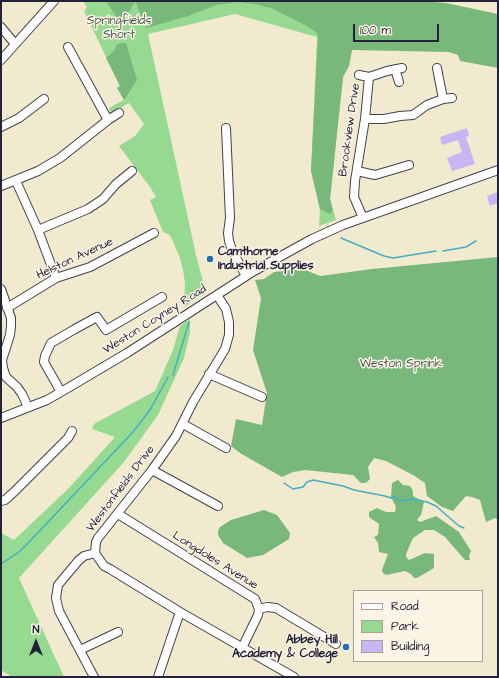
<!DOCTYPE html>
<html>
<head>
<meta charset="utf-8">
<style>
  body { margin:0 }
  #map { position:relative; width:499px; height:678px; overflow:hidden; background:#f2eace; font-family:"Architects Daughter",sans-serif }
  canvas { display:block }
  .frame { position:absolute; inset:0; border:2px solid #22223b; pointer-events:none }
  .legend { position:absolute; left:353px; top:590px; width:130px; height:72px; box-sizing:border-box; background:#fcf5e5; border:1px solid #a5a1a1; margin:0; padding:5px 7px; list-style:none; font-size:12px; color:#22223b }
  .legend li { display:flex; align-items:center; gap:8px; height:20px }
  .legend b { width:20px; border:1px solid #a5a1a1 }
  .north { position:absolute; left:16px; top:622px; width:40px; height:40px; -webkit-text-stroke:3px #fcf5e5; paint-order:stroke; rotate:0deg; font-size:11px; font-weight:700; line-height:16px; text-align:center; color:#22223b }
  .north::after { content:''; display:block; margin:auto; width:14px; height:18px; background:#22223b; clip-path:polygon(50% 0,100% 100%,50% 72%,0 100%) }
  .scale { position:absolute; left:353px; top:24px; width:86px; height:18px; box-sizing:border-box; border:2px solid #22223b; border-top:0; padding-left:5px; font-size:12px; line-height:14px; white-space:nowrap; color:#22223b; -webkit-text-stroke:3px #fcf5e5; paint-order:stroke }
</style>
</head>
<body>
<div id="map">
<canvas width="499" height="678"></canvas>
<div class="frame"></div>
<ul class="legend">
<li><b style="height:5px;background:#fff"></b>Road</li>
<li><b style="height:11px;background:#96d991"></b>Park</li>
<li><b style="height:11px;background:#c6b6f4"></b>Building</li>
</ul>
<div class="north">N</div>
<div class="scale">100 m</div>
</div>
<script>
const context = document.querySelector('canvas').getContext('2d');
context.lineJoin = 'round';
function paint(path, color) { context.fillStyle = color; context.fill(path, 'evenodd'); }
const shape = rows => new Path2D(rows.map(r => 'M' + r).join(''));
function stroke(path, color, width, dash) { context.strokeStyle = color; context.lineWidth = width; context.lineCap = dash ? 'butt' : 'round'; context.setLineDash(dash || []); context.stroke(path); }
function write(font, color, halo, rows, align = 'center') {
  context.font = font + ' "Architects Daughter",sans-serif'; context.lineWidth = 3; context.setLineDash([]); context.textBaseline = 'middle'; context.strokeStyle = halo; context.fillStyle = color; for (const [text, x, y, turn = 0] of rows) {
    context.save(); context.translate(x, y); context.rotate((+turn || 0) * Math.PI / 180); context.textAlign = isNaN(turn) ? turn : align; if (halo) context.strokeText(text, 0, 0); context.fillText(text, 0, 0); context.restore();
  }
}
paint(shape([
  [83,1,351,1,352,49,349,66,343,77,330,199,336,220,319,226,320,209,311,171,317,37,235,14,148,34,196,255,206,293,184,307,185,283,183,270,180,258,170,235,163,232,150,200,156,197,150,187,119,146,135,136,144,124,129,103,111,113,109,108,124,100,117,88,120,86,84,11,87,7],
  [190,319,190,333,184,358,158,415,124,462,19,578,64,677,12,677,1,670,1,533,14,540,69,488,115,437,92,429,94,424,155,391,173,350,180,326]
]), '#96d991');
paint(shape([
  [106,1,423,1,446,3,498,14,498,68,460,61,458,55,449,52,352,50,349,66,343,77,330,199,333,211,330,214,320,209,311,171,318,37,317,33,307,26,271,8,255,4,238,2,216,5,188,16,146,28,135,1,130,10,123,18,117,18],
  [121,43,126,43,137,80,124,100,117,88,120,86,106,58,115,50,116,45],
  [498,257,498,520,495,518,486,522,480,500,472,497,466,496,453,511,442,507,427,496,425,483,413,475,386,461,374,458,368,467,370,479,366,483,361,483,353,475,305,470,293,472,282,477,240,453,231,446,236,419,262,425,267,393,253,350,261,298,255,280,264,279,274,272,303,269,320,276,372,269],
  [398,480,403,485,410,486,413,491,413,496,424,502,421,515,417,520,420,522,436,516,459,532,471,551,469,556,470,560,465,560,445,537,434,530,425,530,413,538,406,554,406,557,409,560,425,553,434,554,434,568,417,578,414,578,411,574,405,571,386,575,383,573,382,570,388,554,379,552,378,543,374,537,378,535,379,524,369,517,369,512,377,508,386,512,395,512,396,507,391,497,392,483],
  [264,510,277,515,290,533,289,539,263,555,247,558,223,543,218,535,218,531,220,527,231,520]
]), '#78b97b');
stroke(shape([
  [149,1,150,1],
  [341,238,384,256,393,258,436,251],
  [443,251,466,247,476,241],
  [173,375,189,322],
  [284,483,293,489,303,487,307,482,313,480,343,486,354,490,385,496,391,498,394,497,401,501,413,499,427,502,436,506,459,526,464,528],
  [1,564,19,552,31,540,133,432,150,410,168,377]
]), '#44aec3', 1.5);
paint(shape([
  [467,128,469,136,466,137,475,164,452,171,447,158,462,152,458,140,442,145,440,137],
  [498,192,498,203,490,206,487,196]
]), '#c6b6f4');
const minor = shape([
  [1,27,15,44],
  [68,47,108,120],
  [1,60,54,1],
  [395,69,399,82],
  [359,75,369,77],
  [443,99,452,98],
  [365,119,384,119,400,116,413,115,427,105,443,99,437,68],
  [1,127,19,118,44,99],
  [226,128,230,218,228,233,229,241,232,250,246,276],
  [357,171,375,175,409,165],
  [16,181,38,230,56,278],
  [1,186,38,171,60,158,108,120,119,113],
  [363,218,354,197,355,181,365,119,369,77,387,71,402,68],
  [38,230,88,209,103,199,116,184,132,171],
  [1,289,11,318,11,326,10,335,2,360,3,368,6,377,17,387,22,394,28,407],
  [217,295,226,309,229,322,229,335,225,349,193,402,176,436,152,470,98,538,96,542,95,553,104,566,110,569,180,612,294,677],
  [7,308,56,278,90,267,154,233],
  [209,374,262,397],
  [61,392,44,362,45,356,51,343,75,329,97,317,106,330,162,297],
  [1,418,47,400,61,392,127,353,254,271,312,239,343,225,498,170],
  [183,424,226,448],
  [152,470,218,506],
  [1,501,5,500,14,492,68,438,72,431],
  [118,514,255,599,259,609,258,615,242,648],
  [259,609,267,607,276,608,336,644],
  [80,650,118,632],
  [94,677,59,611,56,598,58,585,79,560,84,556,95,553],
  [158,677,180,612]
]);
stroke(minor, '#414051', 10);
stroke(minor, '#fff', 8);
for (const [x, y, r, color] of [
  [210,259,4,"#1f6fb2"],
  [346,647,4,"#1f6fb2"]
]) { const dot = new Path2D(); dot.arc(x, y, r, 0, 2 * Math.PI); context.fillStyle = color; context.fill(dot); stroke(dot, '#fcf5e5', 1.5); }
write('12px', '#455955', '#fcf5e5', [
  ["Springfields",119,21],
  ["Short",119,35],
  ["Weston Sprink",401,364]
]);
write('12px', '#22223b', '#fcf5e5', [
  ["Brookview Drive",350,130,-82],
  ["Helston Avenue",75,259,-25],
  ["Weston Coyney Road",155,320,-32],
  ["Westonfields Drive",121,489,-53],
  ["Longdoles Avenue",215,561,32]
]);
write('bold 12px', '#22223b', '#fcf5e5', [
  ["Camthorne",218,252],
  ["Industrial Supplies",218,266],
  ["Abbey Hill",338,640,"right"],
  ["Academy & College",338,654,"right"]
], 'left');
</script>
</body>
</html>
